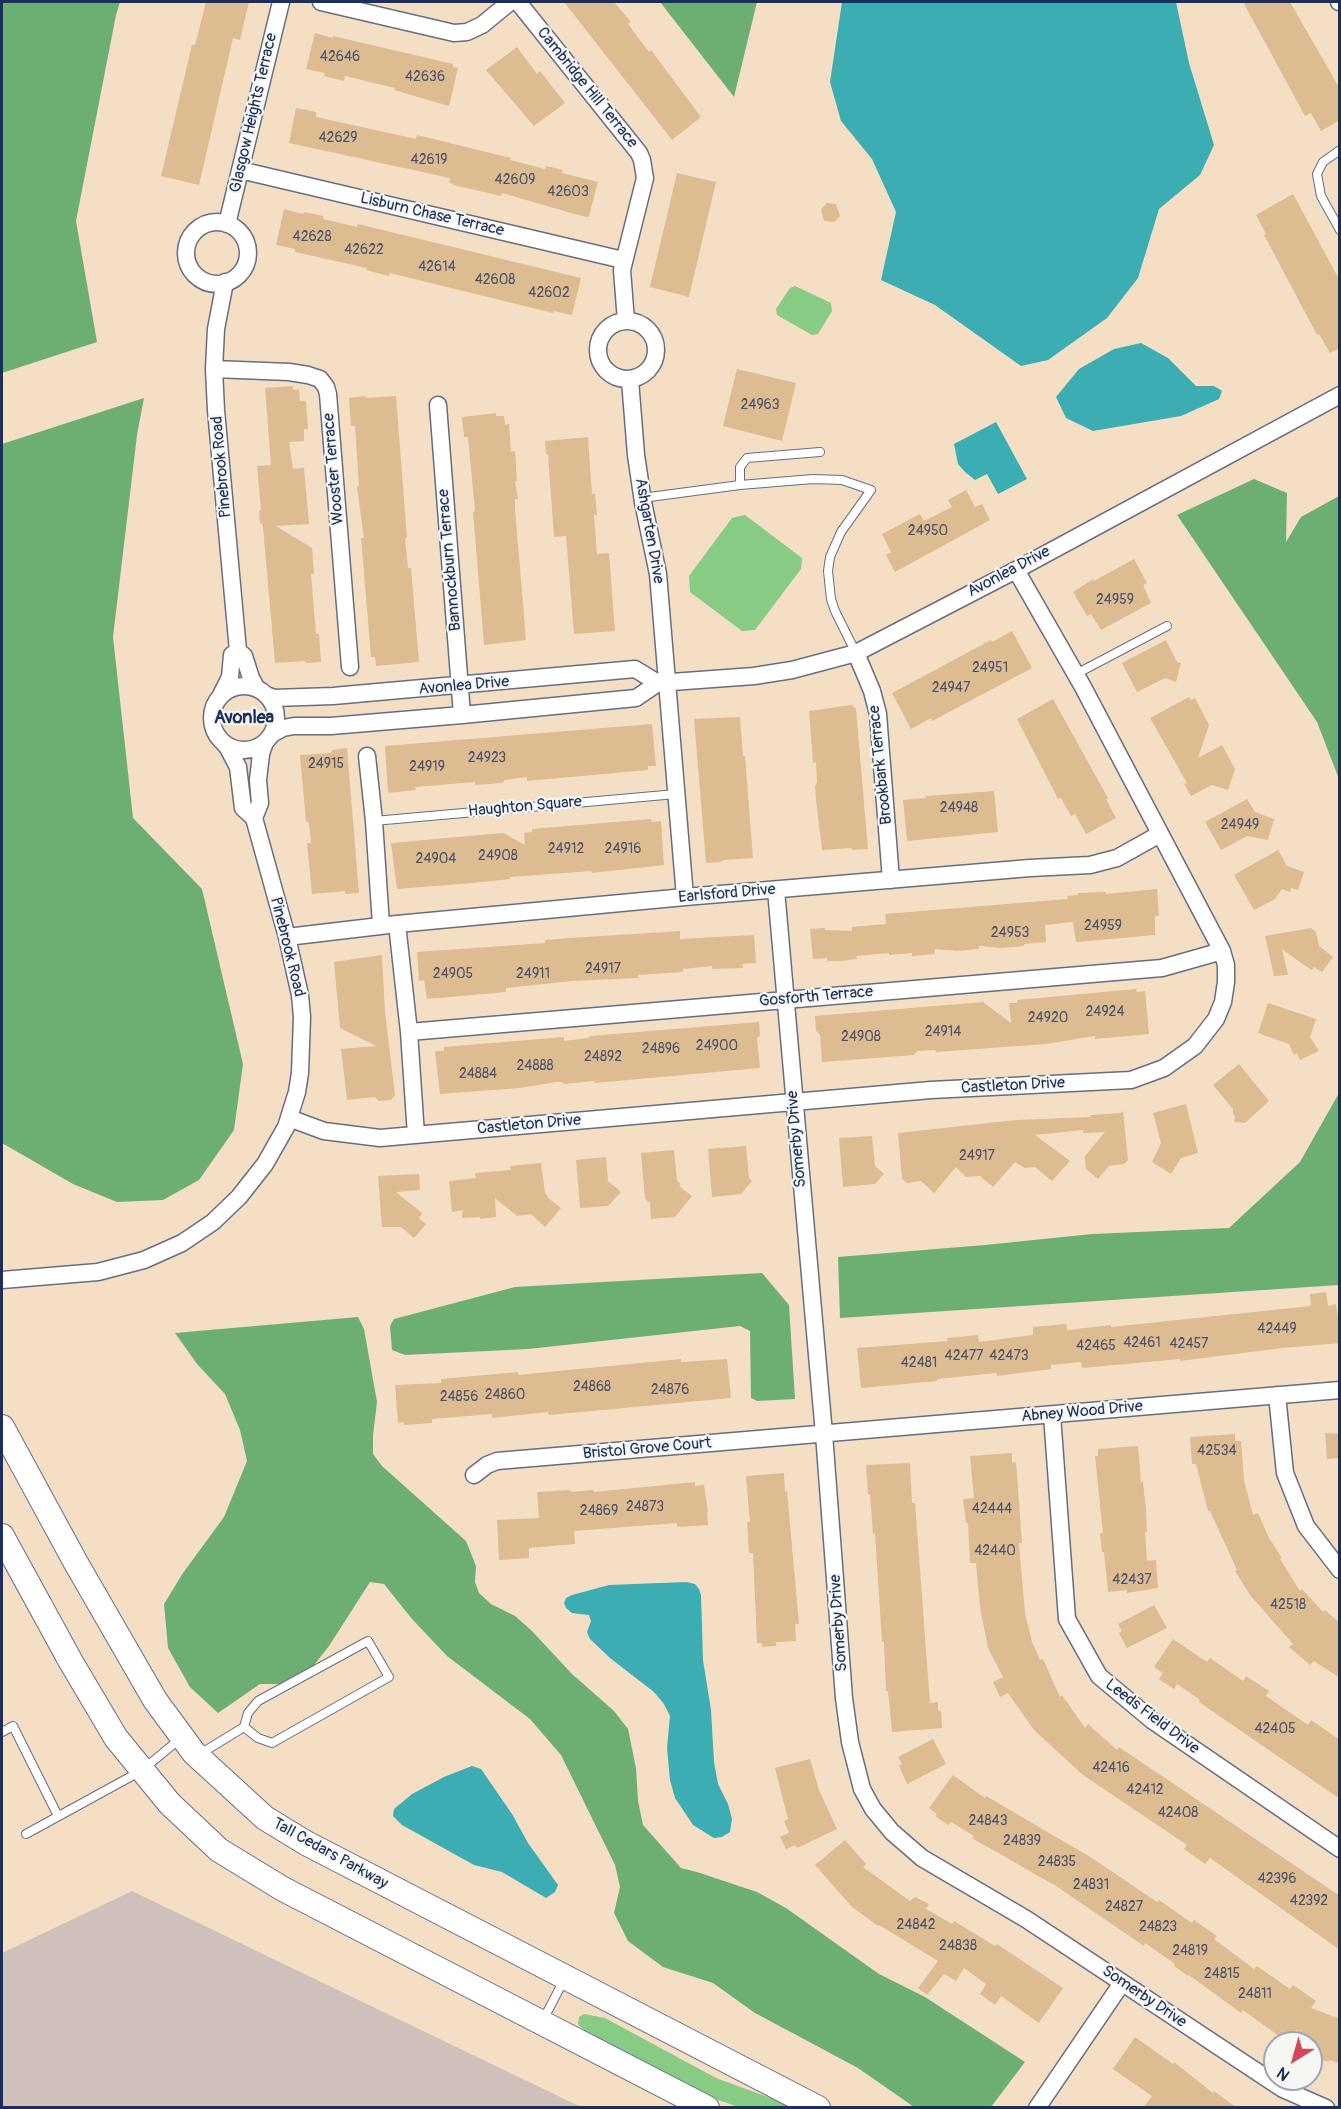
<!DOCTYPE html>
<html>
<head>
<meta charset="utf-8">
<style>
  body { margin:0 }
  #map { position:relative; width:1341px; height:2109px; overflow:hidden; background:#f4dfc4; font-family:Pangolin,sans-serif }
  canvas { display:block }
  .frame { position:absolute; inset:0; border:3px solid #1b2f5e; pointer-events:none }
  .north { position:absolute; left:1263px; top:2031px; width:60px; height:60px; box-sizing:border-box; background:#f6f6f2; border:2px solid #9ea6b7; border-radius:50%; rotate:217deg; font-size:16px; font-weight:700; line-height:24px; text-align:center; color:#1b2f5e }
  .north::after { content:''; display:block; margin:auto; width:21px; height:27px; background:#d1495b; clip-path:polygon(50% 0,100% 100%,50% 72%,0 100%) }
</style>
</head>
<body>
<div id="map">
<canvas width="1341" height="2109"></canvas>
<div class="frame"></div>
<div class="north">N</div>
</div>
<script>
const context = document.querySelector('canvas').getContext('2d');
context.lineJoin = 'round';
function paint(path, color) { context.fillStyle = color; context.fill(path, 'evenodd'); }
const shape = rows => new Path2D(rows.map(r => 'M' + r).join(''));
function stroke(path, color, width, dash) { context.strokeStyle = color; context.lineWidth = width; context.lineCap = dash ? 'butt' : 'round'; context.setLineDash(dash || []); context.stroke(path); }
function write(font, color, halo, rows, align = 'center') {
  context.font = font + ' Pangolin,sans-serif'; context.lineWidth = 4.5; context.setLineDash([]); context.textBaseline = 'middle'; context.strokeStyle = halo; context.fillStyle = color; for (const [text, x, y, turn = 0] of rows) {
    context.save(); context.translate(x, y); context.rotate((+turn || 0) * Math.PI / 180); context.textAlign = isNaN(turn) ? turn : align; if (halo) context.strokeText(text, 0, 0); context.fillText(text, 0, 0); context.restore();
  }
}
paint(shape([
  [132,1891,581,2107,2,2107,2,1953]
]), '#d0c0bc');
paint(shape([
  [795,286,831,303,832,311,818,334,812,335,777,315,776,309,790,288],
  [745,515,802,558,801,569,755,630,742,631,690,592,689,576,732,518],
  [584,2014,605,2018,716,2078,795,2107,739,2107,703,2095,588,2034,578,2024,579,2017]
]), '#87cb85');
paint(shape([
  [2,2,120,2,116,15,76,221,97,342,2,373],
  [660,2,757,2,734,97],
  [144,398,137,435,113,637,133,818,202,889,243,1064,234,1130,199,1180,163,1200,117,1202,73,1184,2,1143,2,444],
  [1254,479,1287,493,1286,542,1301,517,1339,496,1339,779,1317,722,1177,515],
  [1339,1093,1339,1285,840,1318,838,1257,985,1245,1092,1234,1229,1228,1300,1162],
  [762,1273,789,1305,795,1399,757,1401,751,1398,750,1331,740,1326,528,1349,405,1355,392,1350,390,1326,394,1319,515,1287],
  [358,1317,364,1329,377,1402,373,1435,373,1454,382,1466,466,1541,476,1566,475,1582,479,1593,491,1604,515,1616,531,1630,572,1674,614,1711,628,1729,636,1768,638,1801,643,1825,681,1868,697,1872,757,1892,786,1908,879,1974,925,1997,1025,2062,991,2107,914,2107,858,2068,755,2013,713,1983,663,1967,628,1941,614,1913,620,1887,615,1865,561,1755,530,1719,447,1656,412,1619,384,1584,370,1582,329,1646,299,1684,260,1684,218,1713,190,1687,168,1648,164,1604,183,1573,224,1517,247,1461,240,1430,225,1394,197,1364,175,1333]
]), '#6daf72');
paint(shape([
  [842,2,1176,2,1189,63,1214,145,1200,175,1159,209,1138,278,1107,318,1048,360,1021,366,935,305,881,280,896,212,872,159,841,121,830,82],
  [1141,343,1168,358,1196,386,1214,386,1222,391,1219,399,1181,416,1093,431,1066,418,1056,397,1079,369,1114,349],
  [996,422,1027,479,998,494,987,474,975,480,965,472,958,464,954,444],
  [686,1582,695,1584,699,1589,701,1595,703,1660,711,1710,714,1762,718,1784,728,1804,732,1819,730,1832,722,1837,714,1838,693,1825,675,1798,670,1780,667,1748,670,1716,664,1704,654,1692,610,1658,590,1639,587,1632,591,1621,589,1615,572,1613,566,1608,564,1603,566,1598,572,1595,609,1585],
  [472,1766,481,1769,512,1814,528,1843,558,1885,555,1892,546,1898,502,1872,474,1865,402,1825,393,1816,394,1809,412,1794,444,1777]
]), '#3badb3');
paint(shape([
  [206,2,249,2,240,40,233,38,199,185,161,176,192,45,195,45],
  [564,2,614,2,631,22,628,24,649,52,651,50,701,117,672,140],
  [1243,2,1290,2,1340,89,1340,120,1321,131,1311,113,1305,116],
  [315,33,333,38,333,36,453,64,453,67,458,68,449,106,394,90,395,88,345,76,344,81,324,76,325,73,306,69],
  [517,47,537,74,540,71,565,103,534,126,486,70],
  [296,108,316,112,316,117,416,139,417,135,511,158,510,160,545,169,546,166,563,170,562,173,598,182,589,216,587,217,571,213,502,193,501,196,454,185,449,182,450,178,289,143],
  [677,173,716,182,689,297,650,287],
  [1293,194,1340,281,1340,348,1330,353,1319,334,1317,335,1264,235,1266,234,1256,215],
  [827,203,836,204,840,216,834,222,824,221,821,209],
  [284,209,303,214,304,212,323,216,323,219,357,227,358,224,581,278,572,315,554,311,553,313,390,273,389,276,366,270,367,268,295,252,295,249,276,245],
  [737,369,796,383,782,441,723,426],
  [293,386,293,390,299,389,300,401,306,401,308,429,304,429,304,441,289,442,293,469,304,468,309,524,276,526,312,548,314,574,311,574,316,634,319,634,321,662,307,663,304,661,275,663,263,527,262,523,260,524,259,511,261,510,257,466,271,465,265,388],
  [365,396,367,398,396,396,407,538,405,538,408,568,411,568,413,592,419,662,376,666,375,657,371,657,361,538,364,538,357,487,359,486,355,426,351,426,349,398],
  [496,413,496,416,504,416,505,425,509,424,511,452,515,451,517,481,515,482,518,499,515,499,515,509,526,640,484,645,473,512,475,511,468,437,464,437,462,417],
  [588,437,592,494,595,494,597,515,594,515,597,554,609,553,615,631,574,634,566,536,554,537,548,454,546,454,545,441],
  [966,490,975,507,982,504,990,520,895,572,886,555,891,552,882,534,920,514,924,521,952,507,948,500],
  [1134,559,1147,583,1143,585,1151,603,1101,630,1091,614,1087,616,1073,592,1093,579,1094,581],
  [1012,631,1032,668,932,721,931,718,911,729,892,693,991,640,992,642],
  [1166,640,1177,662,1181,663,1176,682,1165,678,1137,692,1122,663],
  [1189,697,1191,700,1195,698,1209,725,1198,758,1222,745,1235,769,1228,790,1212,785,1191,796,1184,784,1187,783,1150,718],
  [1053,699,1108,798,1106,799,1116,818,1086,834,1075,814,1071,816,1061,798,1058,799,1017,719],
  [852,705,856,709,868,849,852,850,852,848,822,850,816,800,815,786,817,782,816,762,813,763,809,711],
  [740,717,743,756,745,756,753,858,723,860,721,862,706,863,694,719],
  [652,724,656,766,648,766,648,770,527,781,527,777,505,780,502,783,475,785,475,782,415,787,416,790,388,793,385,746],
  [347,748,359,893,345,894,345,891,312,894,307,843,311,843,309,823,306,821,300,755,331,753,332,750],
  [994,791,998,832,907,841,903,800,926,798,926,796],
  [1247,799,1255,812,1274,819,1268,840,1247,836,1221,850,1205,822],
  [651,819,652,822,661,821,664,865,592,873,591,871,510,877,510,879,473,883,397,889,391,843,503,833,525,845,524,833,532,832,532,829],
  [1278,850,1287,866,1304,872,1298,890,1291,888,1290,892,1282,889,1275,899,1254,910,1234,875],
  [1157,889,1159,916,1155,916,1155,935,1076,942,1073,922,1045,925,1046,942,1024,944,1024,946,1002,948,979,946,979,949,957,951,935,949,935,954,912,956,912,953,889,955,889,953,856,956,857,959,841,961,827,961,827,958,813,959,810,929,825,928,825,930,852,931,852,927,886,924,885,914,1068,899,1067,896,1078,895,1078,893,1106,892,1106,894],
  [1311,928,1316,932,1319,946,1333,957,1322,972,1314,967,1312,970,1304,965,1282,949,1288,975,1274,976,1265,936],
  [680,931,680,939,754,935,756,963,742,964,743,968,712,969,712,966,683,969,683,972,638,975,638,978,571,981,506,988,506,992,427,999,424,980,419,981,417,952,545,943,545,940,570,938],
  [382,955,385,1012,395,1095,391,1100,379,1101,375,1097,347,1100,341,1049,376,1046,340,1028,334,962],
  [1136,989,1137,992,1145,991,1149,1034,1095,1039,1095,1036,1046,1044,936,1052,935,1050,917,1051,914,1055,822,1062,820,1034,816,1031,815,1016,983,1002,1011,1023,1009,1003,1017,1003,1017,1000],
  [1268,1003,1316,1019,1310,1037,1319,1051,1300,1060,1297,1053,1294,1055,1289,1044,1258,1033],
  [759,1022,760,1036,757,1038,760,1068,595,1083,594,1081,563,1084,563,1082,557,1082,520,1088,440,1094,435,1051,444,1051,444,1047,564,1037,564,1041,589,1038,590,1036],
  [1239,1064,1269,1101,1245,1123,1234,1122,1235,1116,1233,1114,1233,1109,1213,1085],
  [1186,1104,1198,1153,1181,1158,1171,1174,1152,1162,1161,1143,1153,1113],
  [1123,1111,1128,1160,1124,1164,1109,1166,1098,1179,1086,1169,1085,1156,1105,1132,1083,1133,1083,1130,1035,1135,1070,1161,1052,1181,1035,1167,1025,1168,1015,1162,993,1187,980,1176,966,1177,956,1167,934,1193,921,1181,906,1183,902,1178,898,1133,1016,1120,1091,1117,1090,1115,1121,1113],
  [872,1136,875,1166,884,1174,875,1184,843,1187,839,1138],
  [746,1146,749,1178,752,1181,741,1194,712,1197,708,1149],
  [674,1150,677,1181,681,1184,679,1186,692,1196,675,1217,651,1219,650,1203,645,1199,641,1153],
  [606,1157,608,1181,621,1192,608,1206,580,1208,576,1160],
  [541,1163,545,1193,548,1196,547,1197,561,1208,545,1227,531,1214,517,1216,495,1198,496,1217,480,1219,480,1217,462,1218,463,1210,452,1212,449,1181,476,1178,475,1173,511,1170,510,1166],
  [419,1174,420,1190,396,1192,422,1213,419,1219,426,1224,414,1238,401,1227,382,1227,378,1176],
  [1326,1292,1328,1306,1336,1304,1338,1319,1340,1319,1340,1343,1282,1348,1180,1361,1180,1359,1082,1368,1081,1362,1051,1365,1051,1369,997,1376,996,1373,937,1379,937,1381,861,1388,857,1348,948,1341,947,1338,978,1335,979,1342,1033,1335,1033,1327,1066,1324,1067,1330,1111,1325,1111,1327,1311,1306,1310,1294],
  [681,1359,681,1362,727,1359,731,1398,549,1415,548,1412,492,1418,492,1414,432,1419,432,1423,404,1425,404,1422,398,1423,395,1385,441,1383,441,1379,518,1372,518,1375],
  [1325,1433,1340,1434,1340,1458,1327,1459],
  [1235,1434,1235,1441,1241,1441,1244,1480,1253,1515,1258,1513,1269,1538,1282,1558,1280,1559,1300,1591,1302,1589,1323,1612,1325,1610,1340,1623,1340,1678,1314,1661,1310,1665,1289,1647,1293,1644,1250,1595,1235,1571,1237,1570,1210,1511,1208,1511,1196,1464,1192,1464,1190,1437],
  [1138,1446,1141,1482,1143,1482,1146,1509,1147,1532,1145,1532,1147,1561,1156,1560,1158,1588,1127,1593,1127,1590,1108,1592,1104,1552,1102,1552,1100,1533,1103,1533,1095,1456,1098,1456,1098,1449],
  [1012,1453,1012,1463,1016,1462,1022,1543,1019,1543,1025,1613,1032,1642,1040,1660,1043,1659,1060,1697,1062,1695,1085,1728,1088,1724,1117,1750,1119,1747,1340,1896,1340,1950,1210,1858,1205,1864,1184,1849,1187,1845,1083,1775,1034,1730,1008,1693,1000,1697,993,1682,1003,1677,988,1648,980,1607,976,1563,970,1563,968,1523,966,1523,963,1499,974,1498,970,1456],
  [910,1463,912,1503,915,1503,930,1703,938,1702,938,1711,941,1711,942,1728,892,1732,888,1691,886,1691,884,1642,882,1642,875,1533,873,1534,870,1494,868,1494,866,1465],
  [784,1473,785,1492,787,1491,799,1624,795,1624,796,1641,776,1642,776,1646,762,1647,762,1643,757,1643,753,1553,749,1553,747,1522,750,1522,746,1476],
  [695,1482,695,1486,704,1485,708,1511,707,1512,708,1525,677,1527,677,1523,574,1531,575,1544,529,1548,529,1558,499,1560,497,1520,539,1518,537,1492,570,1490,571,1492,594,1490,594,1492],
  [1154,1605,1167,1628,1127,1648,1119,1633,1122,1631,1118,1624],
  [1173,1639,1207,1662,1210,1658,1243,1681,1246,1676,1269,1691,1266,1696,1308,1725,1311,1720,1340,1740,1340,1799,1199,1702,1200,1700,1177,1684,1174,1689,1159,1679,1163,1673,1154,1667],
  [933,1739,946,1764,907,1784,899,1766,902,1764,898,1757],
  [810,1759,819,1790,837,1829,797,1848,795,1845,786,1849,780,1837,789,1833,784,1821,788,1819,775,1768],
  [953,1775,985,1798,986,1796,1092,1858,1157,1902,1159,1900,1192,1923,1194,1920,1217,1936,1214,1939,1254,1969,1257,1966,1290,1989,1293,1985,1316,2001,1311,2008,1340,2019,1340,2063,1329,2060,1329,2062,1311,2056,1314,2044,1296,2030,1287,2042,1243,2010,1241,2013,1189,1975,1188,1976,1174,1966,1175,1964,1145,1943,1144,1946,1056,1886,972,1838,974,1836,951,1822,948,1825,935,1816,937,1814,929,1808],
  [845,1840,866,1864,863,1867,910,1901,915,1897,929,1904,926,1909,952,1924,954,1921,995,1946,997,1944,1063,1988,1039,2023,1001,1996,995,2005,980,1994,986,1984,964,1968,956,1981,944,1974,927,1995,918,1988,938,1961,879,1925,878,1926,852,1907,815,1865],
  [1135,2037,1173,2064,1174,2062,1213,2093,1214,2091,1237,2108,1143,2108,1152,2096,1113,2069]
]), '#ddbc92');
const service = shape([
  [1340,150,1323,162,1317,174,1321,196,1340,230],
  [740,485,740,467,747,458,820,452],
  [642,498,740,485,813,479,842,480,871,490,841,532,830,557,828,571,831,599,835,611,856,653],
  [1076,674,1167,626],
  [374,821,676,794],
  [2,1732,13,1726,58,1816],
  [200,1754,244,1727,258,1738,272,1743,389,1677,368,1641,258,1701,248,1713,244,1727],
  [26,1834,141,1771,181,1738],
  [542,2022,565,1978]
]);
const minor = shape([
  [321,2,454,33,467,32,482,25,510,2],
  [518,2,639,153,642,160,645,178,622,270,626,321],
  [1339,2,1340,2],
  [240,170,623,260],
  '186 253a31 31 0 1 1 62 0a31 31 0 1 1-62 0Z',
  [227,224,281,2],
  [225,282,216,329,214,369,216,410,238,651,244,656,251,678,257,689],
  '598 350a29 29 0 1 1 58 0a29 29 0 1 1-58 0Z',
  [214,369,289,372,308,375,320,379,326,387,328,394,350,667],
  [630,380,636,455,643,502,658,574,685,897],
  [438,405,462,715],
  [856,653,872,691,878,714,891,880],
  '212 718a32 32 0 1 1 64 0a32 32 0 1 1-64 0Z',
  [221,695,230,677,232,655,238,651],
  [266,695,274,698,333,696,635,669,658,683],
  [272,734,283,728,294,726,331,726,462,715,636,698,658,683,754,676,792,670,856,653,1016,570,1340,395],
  [223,742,228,748,238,767,243,808,254,818],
  [367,756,374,821,381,925],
  [776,890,824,1434,844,1698,850,1742,862,1789,873,1809,892,1832,922,1858,1026,1919,1283,2089,1326,2108],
  [397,924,409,1032,416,1135],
  [287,937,397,924,685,897,1030,868,1090,865,1117,858,1160,834],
  [409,1032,1162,968,1222,951],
  [289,1118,324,1131,380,1138,931,1090,1131,1080,1164,1068,1195,1046,1216,1019,1223,1002,1226,982,1226,965,1222,951,1083,687,1016,570],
  [2,1280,98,1272,144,1260,182,1243,213,1222,239,1197,265,1164,286,1127,297,1092,300,1073,302,1017,300,995,287,937,254,818,260,803,258,780,261,754,265,742],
  [1277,1395,1285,1473,1306,1526,1340,1570],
  [1052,1415,1067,1619,1099,1676,1153,1721,1340,1849],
  [474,1475,487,1465,497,1461,1340,1390],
  [1037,2108,1122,1983]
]);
const secondary = shape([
  [2,1427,76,1563,155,1700,194,1753,265,1818,306,1843,818,2108],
  [2,1536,71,1662,116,1738,170,1804,219,1850,283,1889,707,2108]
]);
stroke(service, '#676d82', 10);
stroke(minor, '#676d82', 19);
stroke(secondary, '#676d82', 26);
stroke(service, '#fff', 8);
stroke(minor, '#fff', 16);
stroke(secondary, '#fff', 24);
write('14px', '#4c526b', null, [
  ["42646",340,57],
  ["42636",425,77],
  ["42629",338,138],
  ["42619",429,160],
  ["42609",515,180],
  ["42603",568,192],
  ["42628",312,237],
  ["42622",364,250],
  ["42614",437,267],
  ["42608",495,280],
  ["42602",549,293],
  ["24963",760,405],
  ["24950",928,531],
  ["24959",1115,600],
  ["24951",990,668],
  ["24947",951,688],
  ["24923",487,758],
  ["24915",326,764],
  ["24919",427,767],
  ["24948",959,808],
  ["24949",1240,825],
  ["24912",566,849],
  ["24916",623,849],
  ["24908",498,856],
  ["24904",436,859],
  ["24959",1103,926],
  ["24953",1010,933],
  ["24917",603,969],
  ["24905",453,974],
  ["24911",533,974],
  ["24924",1105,1012],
  ["24920",1048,1018],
  ["24914",943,1032],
  ["24908",861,1037],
  ["24900",717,1046],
  ["24896",661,1049],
  ["24892",603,1057],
  ["24888",535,1066],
  ["24884",478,1074],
  ["24917",977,1156],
  ["42449",1277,1329],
  ["42461",1142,1343],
  ["42457",1189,1344],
  ["42465",1096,1346],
  ["42477",964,1356],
  ["42473",1009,1356],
  ["42481",919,1363],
  ["24868",592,1387],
  ["24876",670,1390],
  ["24860",505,1395],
  ["24856",459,1397],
  ["42534",1217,1451],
  ["24873",645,1507],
  ["42444",992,1509],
  ["24869",599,1511],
  ["42440",995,1551],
  ["42437",1132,1580],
  ["42518",1288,1605],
  ["42405",1275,1729],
  ["42416",1111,1768],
  ["42412",1145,1790],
  ["42408",1178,1813],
  ["24843",988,1821],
  ["24839",1022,1841],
  ["24835",1057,1862],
  ["42396",1277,1879],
  ["24831",1091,1885],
  ["42392",1309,1901],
  ["24827",1124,1907],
  ["24842",916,1925],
  ["24823",1158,1927],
  ["24838",958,1946],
  ["24819",1190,1951],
  ["24815",1222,1974],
  ["24811",1255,1994]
]);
write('16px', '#1b2f5e', '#f6f6f2', [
  ["Cambridge Hill Terrace",587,88,51],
  ["Glasgow Heights Terrace",254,113,-77],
  ["Lisburn Chase Terrace",432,215,13],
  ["Pinebrook Road",222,467,-95],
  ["Wooster Terrace",334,469,-95],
  ["Ashgarten Drive",649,531,80],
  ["Bannockburn Terrace",450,560,-95],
  ["Avonlea Drive",1009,572,-28],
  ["Avonlea Drive",464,686,-5],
  ["Brookbark Terrace",881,765,-96],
  ["Haughton Square",525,807,-5],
  ["Earlsford Drive",727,894,-5],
  ["Pinebrook Road",287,947,76],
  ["Gosforth Terrace",816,997,-5],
  ["Castleton Drive",1013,1086,-3],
  ["Castleton Drive",529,1125,-5],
  ["Somerby Drive",797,1139,-95],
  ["Abney Wood Drive",1082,1412,-5],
  ["Bristol Grove Court",647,1449,-5],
  ["Somerby Drive",839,1623,-94],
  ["Leeds Field Drive",1152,1717,37],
  ["Tall Cedars Parkway",330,1854,29],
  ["Somerby Drive",1144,1997,34]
]);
write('bold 18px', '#1b2f5e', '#f6f6f2', [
  ["Avonlea",244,718]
]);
</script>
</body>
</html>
